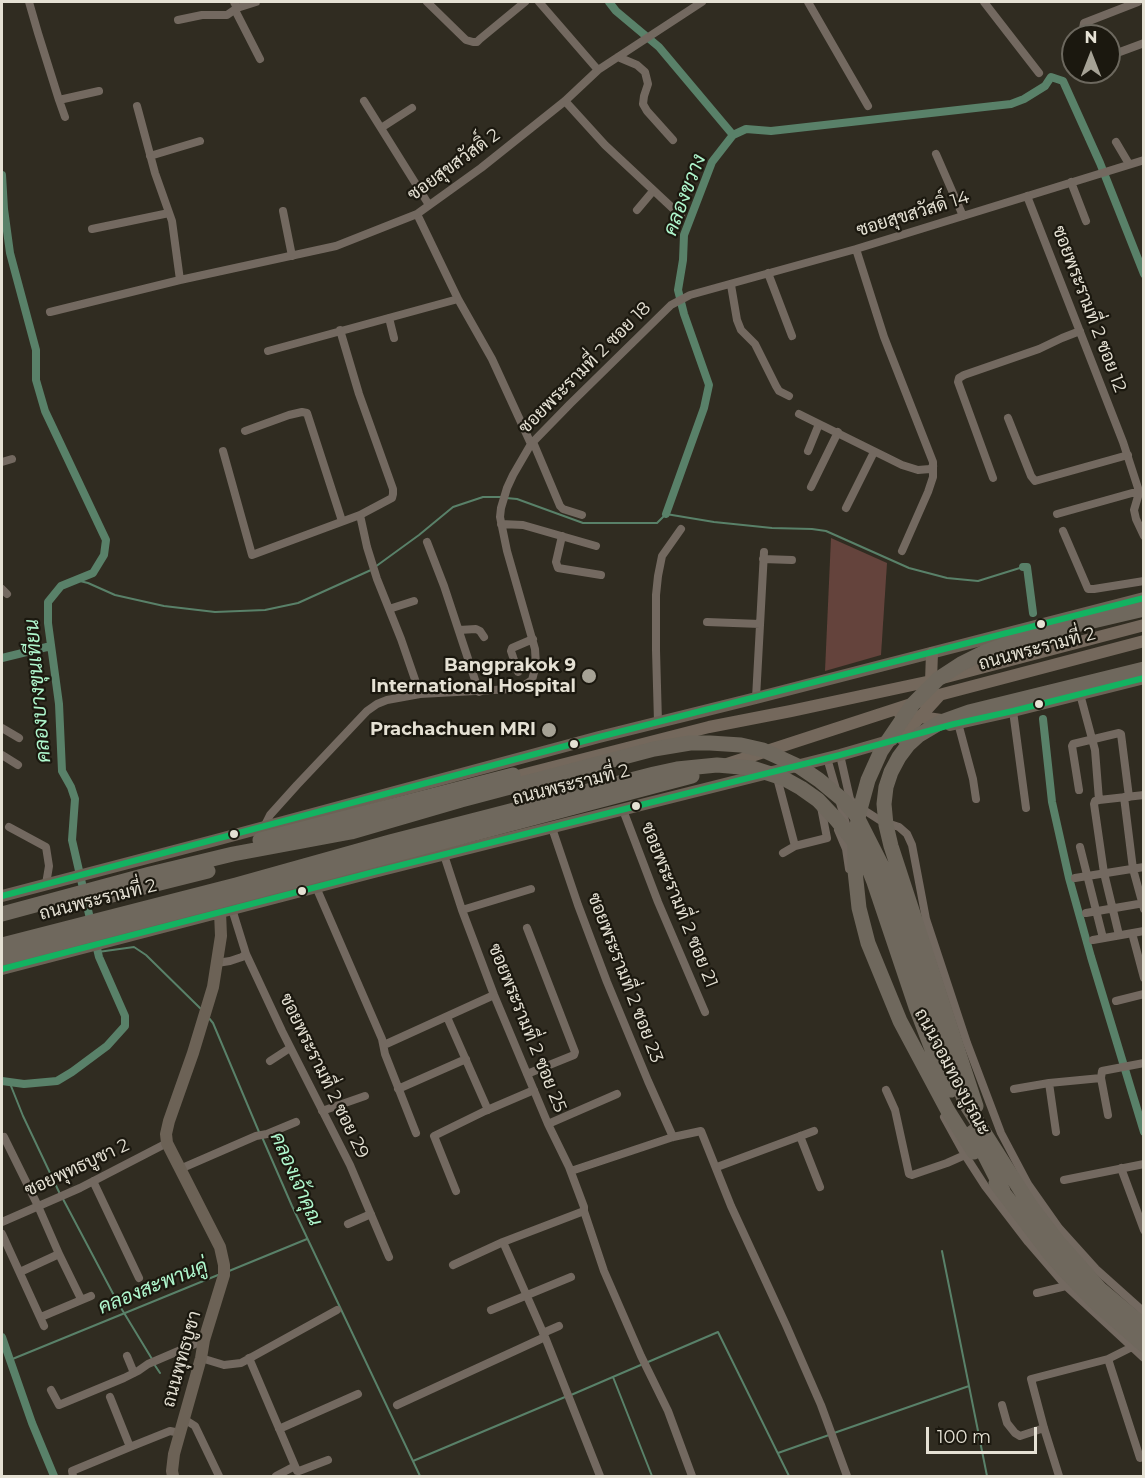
<!DOCTYPE html>
<html>
<head>
<meta charset="utf-8">
<style>
  body { margin:0 }
  #map { position:relative; width:1145px; height:1478px; overflow:hidden; background:#302c21; font-family:Montserrat,sans-serif }
  canvas { display:block }
  .frame { position:absolute; inset:0; border:3px solid #e5e1d4; pointer-events:none }
  .north { position:absolute; left:1061px; top:24px; width:60px; height:60px; box-sizing:border-box; background:#1b180f; border:2px solid #6c685e; border-radius:50%; rotate:0deg; font-size:16px; font-weight:700; line-height:24px; text-align:center; color:#e5e1d4 }
  .north::after { content:''; display:block; margin:auto; width:21px; height:27px; background:#a6a295; clip-path:polygon(50% 0,100% 100%,50% 72%,0 100%) }
  .scale { position:absolute; left:926px; top:1427px; width:111px; height:27px; box-sizing:border-box; border:3px solid #e5e1d4; border-top:0; padding-left:8px; font-size:18px; line-height:21px; white-space:nowrap; color:#e5e1d4; -webkit-text-stroke:4px #1b180f; paint-order:stroke }
</style>
</head>
<body>
<div id="map">
<canvas width="1145" height="1478"></canvas>
<div class="frame"></div>
<div class="north">N</div>
<div class="scale">100 m</div>
</div>
<script>
const context = document.querySelector('canvas').getContext('2d');
context.lineJoin = 'round';
function paint(path, color) { context.fillStyle = color; context.fill(path, 'evenodd'); }
const shape = rows => new Path2D(rows.map(r => 'M' + r).join(''));
function stroke(path, color, width, dash) { context.strokeStyle = color; context.lineWidth = width; context.lineCap = dash ? 'butt' : 'round'; context.setLineDash(dash || []); context.stroke(path); }
function write(font, color, halo, rows, align = 'center') {
  context.font = font + ' Montserrat,Sarabun,sans-serif'; context.lineWidth = 4.5; context.setLineDash([]); context.textBaseline = 'middle'; context.strokeStyle = halo; context.fillStyle = color; for (const [text, x, y, turn = 0] of rows) {
    context.save(); context.translate(x, y); context.rotate((+turn || 0) * Math.PI / 180); context.textAlign = isNaN(turn) ? turn : align; if (halo) context.strokeText(text, 0, 0); context.fillText(text, 0, 0); context.restore();
  }
}
paint(shape([
  [831,538,887,563,881,655,825,671]
]), '#64433c');
stroke(shape([
  [506,498,517,499,583,523,657,523,666,514,714,522,772,528,812,529,826,531,909,568,947,578,978,581,1023,567],
  [375,567,419,535,453,507,483,497,501,497],
  [76,580,88,583,115,595,164,606,215,612,265,610,298,603,371,570],
  [98,952,134,947,146,955,202,1010],
  [208,1017,213,1023,259,1132],
  [9,1081,23,1116,60,1194],
  [262,1137,292,1206,420,1476],
  [63,1199,118,1303,152,1359],
  [942,1251,987,1476],
  [229,1271,307,1239],
  [10,1360,218,1275],
  [648,1362,718,1332,789,1476],
  [154,1364,160,1373],
  [613,1377,652,1476],
  [571,1395,643,1364],
  [834,1433,969,1386],
  [778,1453,829,1435],
  [413,1461,565,1397]
]), '#598169', 2);
stroke(shape([
  [609,2,616,11,659,47,733,135,712,162,684,235,683,260,678,290,684,314,709,385,704,408,666,514],
  [733,135,746,129,771,131,1011,104,1024,99,1045,86,1051,77,1063,81,1100,163,1144,274],
  [2,175,4,209,10,253,36,350,36,380,45,411,106,540,104,555,93,573,61,586,48,602,48,623,59,704,62,771,71,787,75,799,72,840,91,923],
  [1023,567,1027,567,1033,613],
  [2,658,51,646],
  [1043,719,1052,802,1069,878,1091,957,1144,1132],
  [2,1081,24,1084,57,1081,72,1072,107,1046,125,1026,125,1016,99,957,95,940],
  [2,1337,32,1423,54,1476]
]), '#598169', 8);
stroke(shape([
  [29,2,38,33,59,100,99,91],
  [234,2,237,8,256,2],
  [427,2,466,40,473,42,477,42,480,39,525,2],
  [539,2,598,70],
  [808,2,868,106],
  [984,2,1039,73],
  [235,10,260,59],
  [178,20,202,15,227,15,237,8],
  [1086,36,1083,28,1084,23,1138,2],
  [1109,56,1144,43],
  [618,57,637,65,645,72,648,84,644,96,643,104,647,111,673,140],
  [59,100,65,117],
  [364,101,429,205],
  [565,101,605,145,681,216],
  [137,106,155,173,172,221,180,280],
  [381,128,412,108],
  [1116,142,1129,164],
  [936,154,963,216],
  [150,156,200,141],
  [1071,182,1086,221],
  [1027,196,1123,442,1138,488,1139,493,1134,510,1136,519,1144,536],
  [637,210,653,191],
  [283,211,292,256],
  [417,214,458,299,492,359,531,444],
  [92,229,169,213],
  [856,249,884,337,933,462,933,477,928,492,902,551],
  [768,273,792,336],
  [731,285,737,320,741,330,755,344,776,386,779,391,789,396],
  [50,312,180,280,336,246,417,214,481,168,565,101,598,70,702,2],
  [389,318,394,338],
  [268,351,458,299],
  [799,414,902,465,918,470,930,469,933,466],
  [1008,418,1031,476,1035,481,1128,455],
  [245,431,289,415,302,412,307,413,342,521],
  [533,442,560,506,563,509,582,515],
  [223,451,252,555,360,515,392,498,393,494,393,489,359,394,340,330],
  [808,451,819,424],
  [2,462,12,459],
  [993,478,958,382,959,378,964,375,1039,349,1062,338,1080,331],
  [811,487,838,432],
  [846,508,874,452],
  [1057,514,1132,493,1139,493],
  [360,515,367,547,377,579,401,639,420,694],
  [501,524,523,525,596,546],
  [1063,531,1088,589,1094,589,1144,581],
  [562,536,556,562,558,568,601,575],
  [427,542,444,586,479,692],
  [763,559,792,560],
  [2,589,7,594],
  [389,609,414,601],
  [707,622,760,624],
  [459,630,476,629,480,631,484,637],
  [518,672,511,651,512,648,533,639],
  [1080,694,1095,750,1099,800,1095,801,1094,804,1104,873,1119,935],
  [756,698,764,552],
  [1013,711,1026,808],
  [658,722,656,650,656,595,658,576,662,556,681,529],
  [958,723,973,779,976,799],
  [2,728,19,738],
  [2,755,18,765],
  [840,755,850,799,853,803,881,821,899,827,907,834,912,845,926,919,967,1043,1001,1133,1028,1184,1059,1228,1096,1269,1144,1312],
  [827,758,847,827],
  [776,774,795,846,827,838,821,807],
  [1079,790,1072,746,1073,744,1119,733,1121,734,1129,797],
  [1124,797,1133,869,1144,909],
  [1099,800,1144,795],
  [623,810,658,902,705,1012],
  [9,827,46,847,49,866,46,884],
  [264,827,270,815,297,785,367,711,377,704,387,700,420,694,512,689,523,686,532,680,536,665,535,649,507,551,500,517,501,508,507,488,513,475,531,444,570,404,671,305,690,295,856,249,1144,160],
  [552,828,578,905,607,982,648,1081,673,1137],
  [838,830,846,849,849,869],
  [1080,847,1103,938],
  [783,853,795,846],
  [444,855,462,910,494,995,548,1124,569,1167,584,1207,584,1211,503,1242,545,1337,600,1476],
  [1075,878,1144,867],
  [316,887,382,1039,385,1054,416,1133],
  [232,909,246,954,282,1031,350,1165,389,1257],
  [462,910,531,889],
  [1086,913,1144,903],
  [1132,933,1144,978],
  [1093,940,1144,931],
  [217,963,230,961,242,957,246,954],
  [1116,1001,1144,994],
  [447,1017,488,1110],
  [384,1045,494,995],
  [270,1061,290,1048],
  [527,1074,574,1055,575,1052,527,928],
  [1101,1078,1108,1115],
  [1049,1083,1056,1132],
  [398,1089,466,1059],
  [1014,1089,1049,1083,1101,1078,1102,1071,1144,1063],
  [886,1090,895,1110,909,1174,912,1175,947,1163,965,1155],
  [322,1111,365,1096],
  [944,1117,965,1155,985,1186,1028,1242,1066,1286,1144,1358],
  [548,1124,617,1094],
  [800,1136,820,1187],
  [4,1137,38,1206,59,1254,81,1299],
  [717,1167,814,1131],
  [1121,1168,1144,1230],
  [180,1169,256,1136,267,1134,296,1122],
  [571,1171,673,1137,701,1131,731,1206,786,1325,821,1405,847,1476],
  [1064,1180,1144,1164],
  [93,1181,139,1278],
  [456,1191,434,1136,485,1111,534,1090],
  [584,1211,604,1271,641,1356,668,1411,692,1476],
  [2,1222,80,1188,167,1143],
  [348,1224,371,1214],
  [2,1234,44,1326],
  [453,1265,503,1242],
  [20,1272,59,1254],
  [1037,1293,1066,1286],
  [491,1310,571,1277],
  [41,1317,91,1296],
  [543,1333,559,1326],
  [127,1356,134,1373],
  [201,1358,224,1365,241,1363,337,1310],
  [249,1358,295,1466],
  [1108,1359,1140,1458],
  [51,1390,59,1405,124,1378,138,1371,148,1364,204,1340],
  [110,1397,130,1447,170,1431,180,1433],
  [397,1405,545,1337],
  [1002,1405,1007,1423,1015,1433,1020,1436,1044,1428],
  [184,1419,195,1426,219,1476],
  [279,1429,358,1394],
  [73,1476,72,1471,130,1447],
  [276,1476,295,1466,297,1471,299,1471,328,1460],
  [1059,1476,1044,1428,1031,1379,1108,1359,1132,1347]
]), '#736960', 8);
stroke(shape([
  [950,725,1013,711,1144,678],
  [2,896,216,840,599,737,756,698,1144,598],
  [2,969,374,872,840,755,892,740],
  [173,1476,172,1471,174,1454,201,1358,204,1340,224,1275,224,1265,220,1247,167,1143,166,1134,169,1121,193,1053,213,987,221,936,220,912]
]), '#6c6256', 12);
stroke(shape([
  [931,681,932,653],
  [900,714,948,721],
  [901,738,939,696],
  [727,764,939,695,1144,641],
  [506,779,709,727,791,711,931,681,1144,625]
]), '#74685c', 12);
stroke(shape([
  [260,840,513,775],
  [112,895,208,871],
  [2,914,150,874,233,854,351,832,461,800,654,749,690,743,710,743,741,745,763,750,800,767,819,780,843,800,856,815,888,878,929,1010,966,1104,1030,1205,1059,1243,1100,1289,1144,1326],
  [2,945,236,885,390,842,654,774,677,769,717,765,752,768,783,778,801,788,818,800,835,818,853,840,866,862,874,882,916,1007,938,1065,951,1090],
  [2,958,692,776],
  [976,1106,891,846,886,825,884,804,886,787,891,772,899,757,908,745,919,735,941,722,969,712,1144,669],
  [973,1132,1003,1191],
  [974,1152,948,1111,900,1021,868,943,859,908,855,871,855,840,859,813,868,780,881,751,913,704,938,679,961,664,985,652,1029,636,1144,609],
  [996,1183,1050,1254,1066,1272,1097,1304,1144,1345]
]), '#6f685d', 15);
stroke(shape([
  [2,896,599,737,1144,598],
  [2,969,374,872,840,755,954,724,1013,711,1144,678]
]), '#13b361', 6);
for (const [x, y, r, color] of [
  [1041,624,5,"#e5e1d4"],
  [589,676,8,"#a6a295"],
  [1039,704,5,"#e5e1d4"],
  [549,730,8,"#a6a295"],
  [574,744,5,"#e5e1d4"],
  [636,806,5,"#e5e1d4"],
  [234,834,5,"#e5e1d4"],
  [302,891,5,"#e5e1d4"]
]) { const dot = new Path2D(); dot.arc(x, y, r, 0, 2 * Math.PI); context.fillStyle = color; context.fill(dot); stroke(dot, '#1b180f', 2); }
write('18px', '#e5e1d4', '#1b180f', [
  ["ซอยสุขสวัสดิ์ 2",454,165,-36],
  ["ซอยสุขสวัสดิ์ 14",913,214,-17],
  ["ซอยพระรามที่ 2 ซอย 12",1089,309,69],
  ["ซอยพระรามที่ 2 ซอย 18",585,368,-45],
  ["ถนนพระรามที่ 2",1037,649,-15],
  ["ถนนพระรามที่ 2",571,785,-14],
  ["ถนนพระรามที่ 2",98,900,-14],
  ["ซอยพระรามที่ 2 ซอย 21",679,905,68],
  ["ซอยพระรามที่ 2 ซอย 23",625,978,69],
  ["ซอยพระรามที่ 2 ซอย 25",527,1028,68],
  ["ถนนจอมทองบูรณะ",952,1072,62],
  ["ซอยพระรามที่ 2 ซอย 29",324,1076,64],
  ["ซอยพุทธบูชา 2",77,1168,-25],
  ["ถนนพุทธบูชา",182,1359,-74]
]);
write('bold 18px', '#e5e1d4', '#1b180f', [
  ["Bangprakok 9",576,666],
  ["International Hospital",576,687],
  ["Prachachuen MRI",536,730]
], 'right');
write('italic 20px', '#aff7cd', '#1b180f', [
  ["คลองขวาง",685,195,-69],
  ["คลองบางขุนเทียน",38,691,-95],
  ["คลองเจ้าคุณ",296,1179,66],
  ["คลองสะพานคู่",153,1287,-22]
]);
</script>
</body>
</html>
